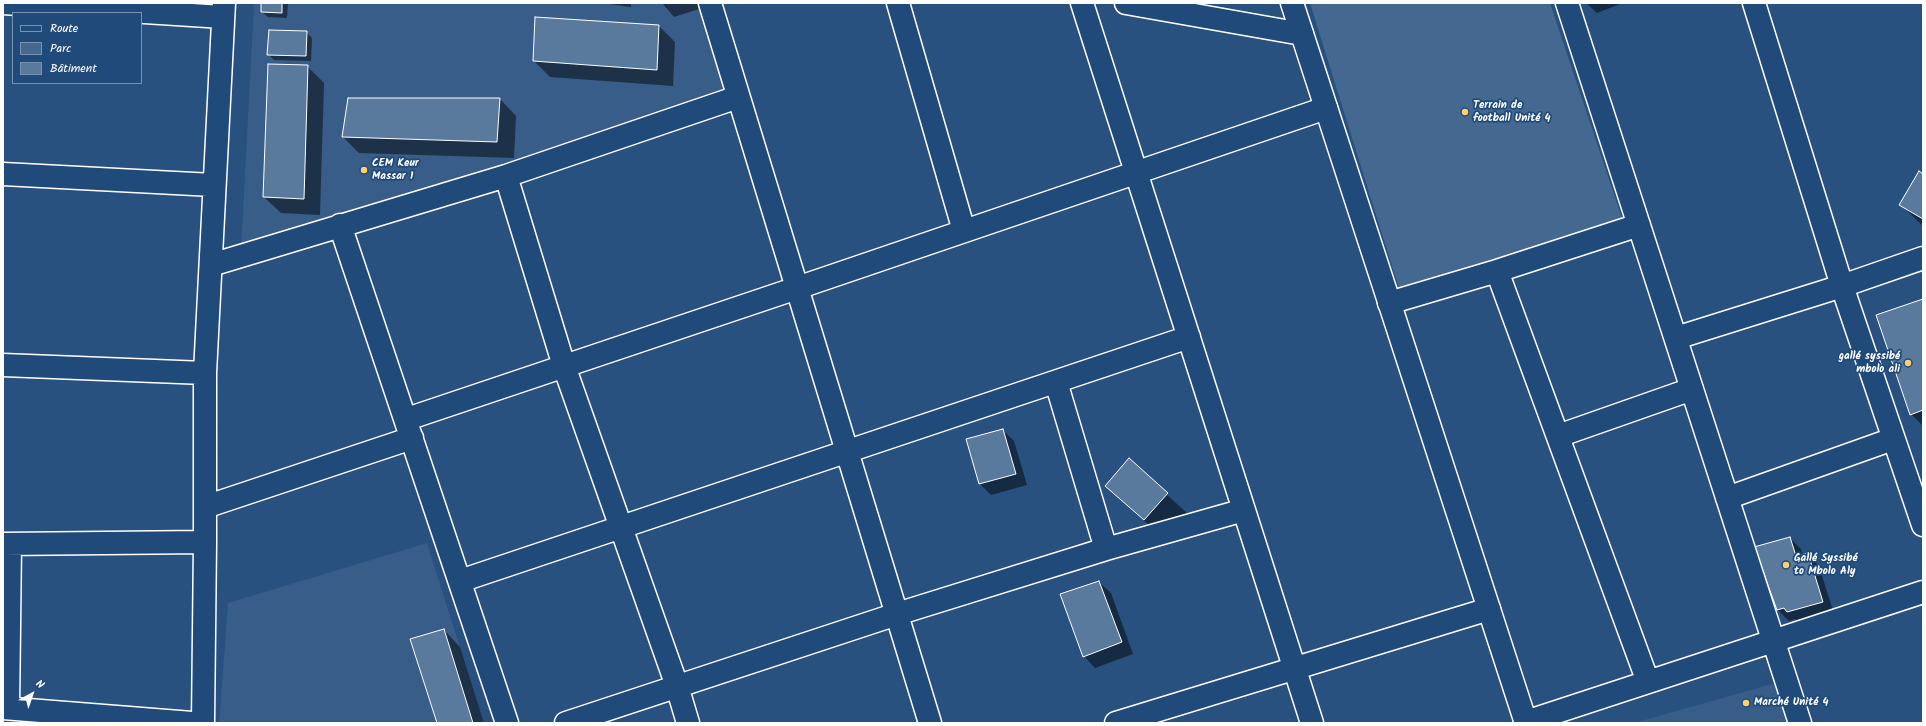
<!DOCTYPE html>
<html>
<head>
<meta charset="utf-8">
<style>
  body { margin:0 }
  #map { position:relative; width:1926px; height:726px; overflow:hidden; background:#28517f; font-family:Kalam,sans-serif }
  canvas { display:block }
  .frame { position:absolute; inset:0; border:4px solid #fff; pointer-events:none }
  .legend { position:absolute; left:12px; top:12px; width:130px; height:72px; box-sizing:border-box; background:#1f4a7a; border:1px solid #7992af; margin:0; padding:5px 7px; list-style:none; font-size:12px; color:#fff }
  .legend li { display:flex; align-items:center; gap:8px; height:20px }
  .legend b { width:20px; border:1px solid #7992af }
  .north { position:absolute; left:12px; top:674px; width:40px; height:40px; -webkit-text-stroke:3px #1f4a7a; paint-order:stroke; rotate:40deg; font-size:11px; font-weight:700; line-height:16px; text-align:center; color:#fff }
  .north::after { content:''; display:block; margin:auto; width:14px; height:18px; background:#fff; clip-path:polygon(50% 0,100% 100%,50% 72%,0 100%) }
</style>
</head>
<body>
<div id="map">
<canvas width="1926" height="726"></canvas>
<div class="frame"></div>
<ul class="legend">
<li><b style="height:5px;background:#1f4a7a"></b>Route</li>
<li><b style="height:11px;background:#446890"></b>Parc</li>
<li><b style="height:11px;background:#5a7a9d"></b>Bâtiment</li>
</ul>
<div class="north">N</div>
</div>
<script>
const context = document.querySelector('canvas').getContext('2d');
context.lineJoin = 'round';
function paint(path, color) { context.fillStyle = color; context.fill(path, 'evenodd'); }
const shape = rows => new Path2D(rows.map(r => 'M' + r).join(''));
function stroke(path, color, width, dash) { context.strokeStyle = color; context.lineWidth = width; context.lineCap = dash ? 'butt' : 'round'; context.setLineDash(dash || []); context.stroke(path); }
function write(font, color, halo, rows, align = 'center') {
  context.font = font + ' Kalam,sans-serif'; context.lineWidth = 3.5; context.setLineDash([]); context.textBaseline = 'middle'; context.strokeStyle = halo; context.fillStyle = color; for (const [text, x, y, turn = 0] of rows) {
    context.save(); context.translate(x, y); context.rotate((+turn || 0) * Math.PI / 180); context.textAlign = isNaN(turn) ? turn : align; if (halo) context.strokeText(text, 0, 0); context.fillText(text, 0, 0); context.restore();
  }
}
paint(shape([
  [254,3,701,3,727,91,241,249],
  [427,543,484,723,219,723,228,603],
  [1779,682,1791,723,1634,723]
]), '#375d88');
paint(shape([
  [1310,3,1550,3,1623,221,1402,298]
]), '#446890');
paint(shape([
  [262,3,288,3,287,18,268,17,262,12],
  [601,3,631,3,631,7],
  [662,3,707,3,708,6,674,17],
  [1586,3,1623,3,1597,13],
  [659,26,675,42,673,86,550,77,534,61],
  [306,32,312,38,311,61,274,60,268,54],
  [307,66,324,83,320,215,281,213,264,197],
  [500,99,516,116,514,158,359,153,343,137],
  [1923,175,1923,226,1900,204],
  [1923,300,1923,426,1911,414],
  [1003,430,1014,441,1027,485,991,495,980,484],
  [1129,460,1188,514,1165,540,1107,486],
  [1790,538,1801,549,1803,555,1808,554,1819,566,1834,614,1799,623,1795,619,1789,621,1778,610],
  [1099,582,1111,593,1133,654,1095,668,1084,656],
  [444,630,460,647,484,723,438,723]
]), '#0007');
const building = shape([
  [261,3,282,3,282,13,261,12,261,3],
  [535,17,659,25,657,70,533,61,535,17],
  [269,30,307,31,306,56,267,55,269,30],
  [268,64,308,65,304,199,263,197,268,64],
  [348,98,500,98,497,142,342,137,348,98],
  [1919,171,1923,174,1923,219,1899,205,1919,171],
  [1923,299,1923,410,1910,415,1876,315,1923,299],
  [1003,429,1016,474,979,484,966,439,1003,429],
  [1129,458,1168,493,1144,520,1105,486,1129,458],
  [1790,537,1796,556,1808,553,1823,602,1787,612,1784,608,1777,610,1754,547,1790,537],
  [1099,581,1122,642,1083,657,1060,594,1099,581],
  [444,629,473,723,437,723,410,639,444,629]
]);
paint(building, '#5a7a9d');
stroke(building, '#fff', 1);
const street = shape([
  [3,3,223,17],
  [710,3,930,723],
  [898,3,964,231],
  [1082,3,1312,723],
  [1126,3,1302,34],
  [1567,3,1800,723],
  [1754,3,1842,286,1923,525],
  [3,174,213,185],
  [506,176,564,366,677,686,688,723],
  [340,225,507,723],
  [211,265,506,176,738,97],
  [1497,271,1648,682],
  [1389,303,1497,271,1639,225],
  [1676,338,1842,286,1923,258],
  [3,365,205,373],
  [1056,382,1106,549],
  [407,419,797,288,1326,108],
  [1558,436,1692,389],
  [1727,498,1893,439],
  [205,507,412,438],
  [3,544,205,542],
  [460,581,1189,337],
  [3,708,192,723],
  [8,708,10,544],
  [1526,722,1923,592],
  [203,723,205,542,205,373,224,3],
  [566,723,897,614,1106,549,1244,510],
  [1116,723,1489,609]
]);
const secondary = shape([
  [1292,3,1526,723]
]);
stroke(street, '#fff', 25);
stroke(secondary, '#fff', 25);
stroke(street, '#1f4a7a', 22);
stroke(secondary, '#1f4a7a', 22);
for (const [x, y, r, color] of [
  [1465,112,4,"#ffd166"],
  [364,170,4,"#ffd166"],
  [1908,363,4,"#ffd166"],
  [1786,565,4,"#ffd166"],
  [1746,703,4,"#ffd166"]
]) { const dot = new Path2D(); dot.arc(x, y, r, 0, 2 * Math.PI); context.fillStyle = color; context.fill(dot); stroke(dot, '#1f4a7a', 1.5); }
write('bold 11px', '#fff', '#1f4a7a', [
  ["Terrain de",1473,106],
  ["football Unité 4",1473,119],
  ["CEM Keur",372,164],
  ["Massar 1",372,177],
  ["gallé syssibé",1900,357,"right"],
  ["mbolo ali",1900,370,"right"],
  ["Gallé Syssibé",1794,559],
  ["to Mbolo Aly",1794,572],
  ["Marché Unité 4",1754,703]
], 'left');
</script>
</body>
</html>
